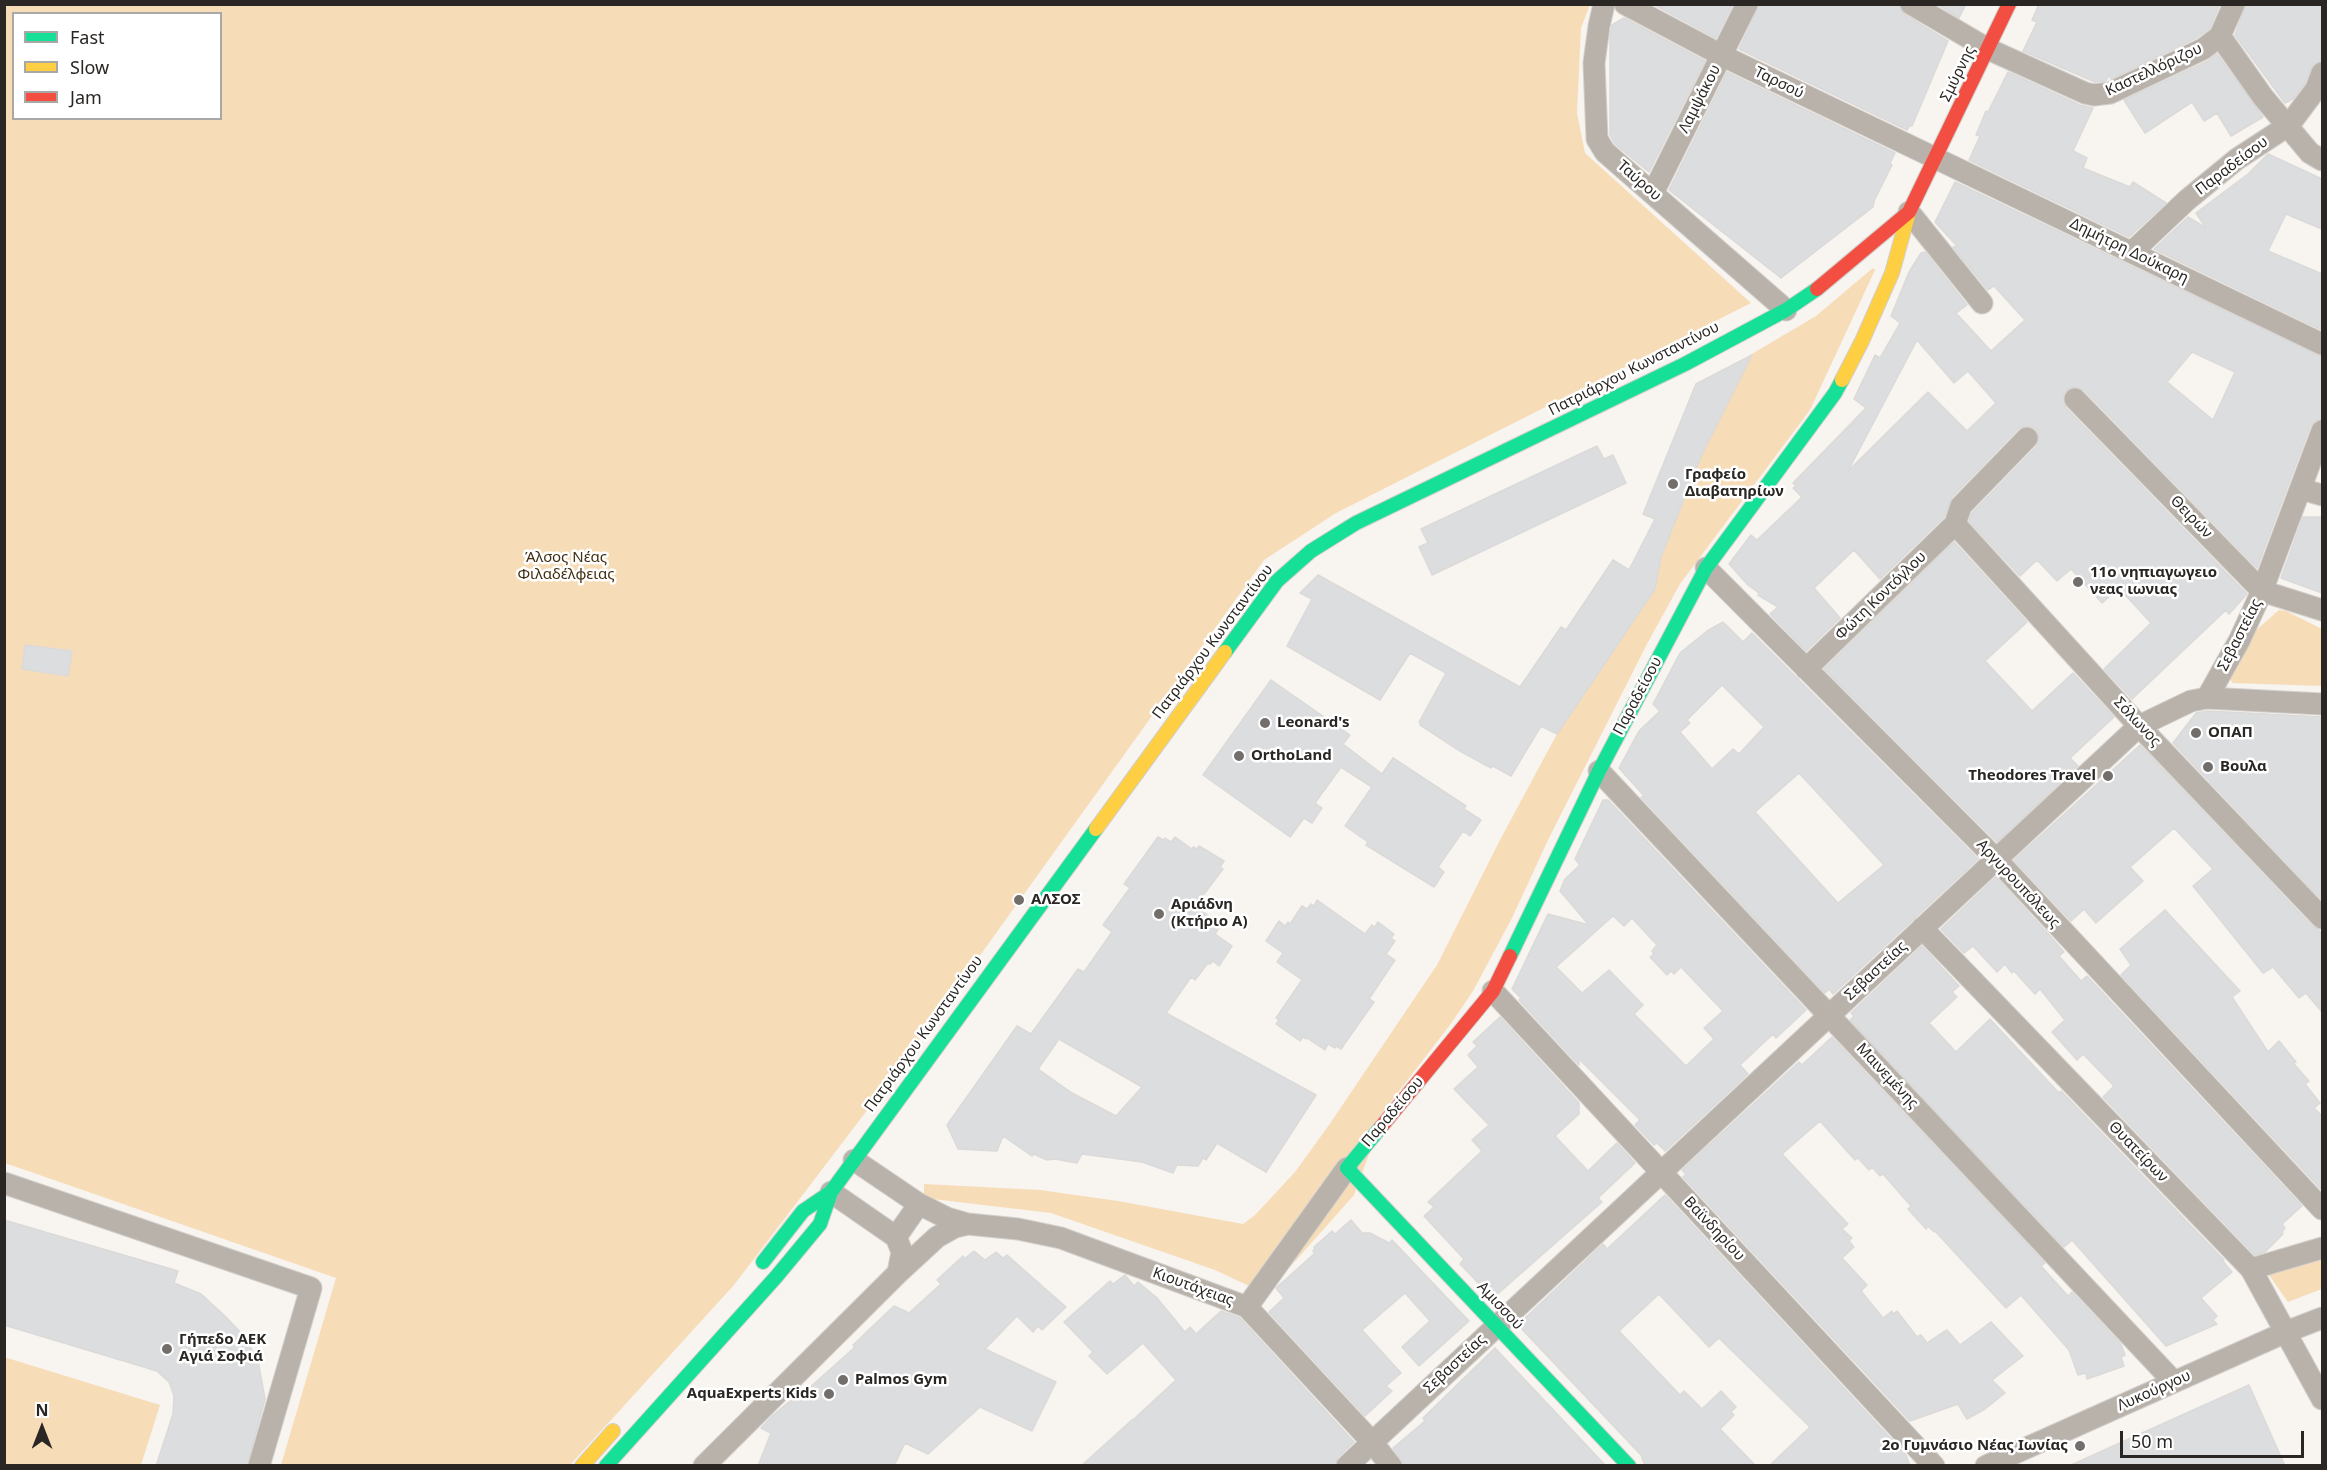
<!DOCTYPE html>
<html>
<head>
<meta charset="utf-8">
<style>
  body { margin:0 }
  #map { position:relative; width:2327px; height:1470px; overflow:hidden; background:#f8f4f0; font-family:"Noto Sans",sans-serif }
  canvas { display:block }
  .frame { position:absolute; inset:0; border:6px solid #292623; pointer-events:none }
  .legend { position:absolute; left:12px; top:12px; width:210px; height:108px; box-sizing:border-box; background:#fff; border:2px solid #a9a8a7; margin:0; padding:8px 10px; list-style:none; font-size:18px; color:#292623 }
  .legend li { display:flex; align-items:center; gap:12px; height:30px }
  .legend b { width:30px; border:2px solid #a9a8a7 }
  .north { position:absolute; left:12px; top:1398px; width:60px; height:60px; -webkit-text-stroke:4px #fff; paint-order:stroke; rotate:0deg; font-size:16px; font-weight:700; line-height:24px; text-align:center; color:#292623 }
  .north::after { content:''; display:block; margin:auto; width:21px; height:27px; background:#292623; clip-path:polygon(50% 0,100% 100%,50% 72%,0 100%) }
  .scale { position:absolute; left:2120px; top:1431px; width:184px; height:27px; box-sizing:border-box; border:3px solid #292623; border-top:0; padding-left:8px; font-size:18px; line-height:21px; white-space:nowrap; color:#292623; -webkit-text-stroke:4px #fff; paint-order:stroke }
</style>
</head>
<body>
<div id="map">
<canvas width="2327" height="1470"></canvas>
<div class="frame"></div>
<ul class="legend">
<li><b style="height:8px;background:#16e098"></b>Fast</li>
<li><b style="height:8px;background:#ffcf43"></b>Slow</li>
<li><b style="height:8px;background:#f24e42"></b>Jam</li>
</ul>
<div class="north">N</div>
<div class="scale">50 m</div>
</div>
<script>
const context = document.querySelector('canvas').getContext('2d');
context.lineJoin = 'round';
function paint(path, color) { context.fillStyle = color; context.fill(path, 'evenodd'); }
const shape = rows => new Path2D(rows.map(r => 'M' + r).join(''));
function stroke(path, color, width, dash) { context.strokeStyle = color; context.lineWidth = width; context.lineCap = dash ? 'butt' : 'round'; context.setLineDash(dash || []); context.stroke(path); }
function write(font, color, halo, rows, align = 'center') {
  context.font = font + ' "Noto Sans",sans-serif'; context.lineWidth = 5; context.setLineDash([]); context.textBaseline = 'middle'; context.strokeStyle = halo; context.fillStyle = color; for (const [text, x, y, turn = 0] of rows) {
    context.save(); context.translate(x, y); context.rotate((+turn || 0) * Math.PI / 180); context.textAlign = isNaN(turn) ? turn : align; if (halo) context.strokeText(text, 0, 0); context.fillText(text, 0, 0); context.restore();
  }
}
paint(shape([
  [5,5,1590,5,1581,28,1577,113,1585,153,1751,303,1336,513,1264,560,897,1071,734,1285,570,1465,281,1465,336,1278,5,1163],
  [14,14,220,14,220,118,14,118],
  [1873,268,1875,270,1810,410,1680,584,1647,644,1548,840,1512,918,1473,991,1450,1025,1386,1108,1354,1195,1266,1294,1215,1270,1051,1213,924,1198,924,1184,1040,1190,1118,1201,1243,1224,1255,1215,1295,1172,1329,1125,1437,965,1501,838,1557,734,1655,589,1661,556,1735,364,1816,316],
  [2279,610,2286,611,2322,629,2322,686,2232,683,2227,669,2229,654],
  [2322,1258,2322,1289,2288,1302,2269,1275],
  [4,1357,160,1405,141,1465,5,1465]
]), '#f7dcb8');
const building = shape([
  [1653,4,1733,4,1716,38,1653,4],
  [1760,4,1898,4,1905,15,1948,41,1912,126,1910,125,1907,130,1739,49,1760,4],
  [1937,4,1966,4,1959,18,1937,4],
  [2039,4,2220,4,2210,28,2196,38,2111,79,2109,75,2106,81,2095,82,2023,51,2037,22,2032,20,2039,4],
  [2246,4,2322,4,2322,61,2313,64,2305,83,2293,99,2285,103,2235,35,2246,4],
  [1624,18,1705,61,1649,172,1615,144,1610,135,1610,36,1612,25,1624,18],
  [2217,54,2263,117,2231,136,2217,113,2204,121,2192,102,2145,133,2124,100,2208,61,2217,54],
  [1727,72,1895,153,1890,163,1892,165,1874,201,1873,207,1781,278,1669,190,1727,72],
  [2008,72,2080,105,2093,108,2073,151,2087,158,2083,168,2130,187,2133,182,2166,203,2129,237,1969,160,1980,136,1976,135,1986,111,1988,112,2008,72],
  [2268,154,2322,179,2322,229,2286,214,2268,251,2322,274,2322,330,2154,249,2188,217,2206,228,2196,213,2248,174,2268,154],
  [1955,182,2322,357,2322,419,2314,421,2310,427,2257,568,2084,390,2072,387,2067,390,2063,395,2063,402,2066,408,2247,594,2229,614,2226,610,2132,699,2104,669,2151,623,2119,588,2102,603,2071,569,2057,581,2037,560,2020,576,1969,521,1972,513,2037,446,2039,435,2036,429,2031,426,2024,426,2018,429,1952,497,1944,517,1880,579,1854,550,1814,588,1840,618,1806,651,1770,614,1778,607,1758,595,1759,593,1748,585,1729,564,1751,535,1757,540,1802,497,1793,488,1796,486,1793,483,1866,408,1854,399,1875,355,1880,358,1900,323,1891,316,1909,272,1921,253,1925,252,1967,305,1956,313,1991,351,2025,320,1994,286,1988,290,1953,247,1957,246,1935,222,1955,182],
  [1917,340,1954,383,1968,371,1996,403,1967,431,1928,392,1848,471,1917,340],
  [2192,352,2235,372,2213,420,2167,382,2192,352],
  [1752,355,1702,454,1661,557,1655,589,1557,734,1541,726,1511,776,1493,766,1491,768,1460,751,1420,725,1421,723,1419,722,1446,673,1410,653,1380,700,1287,646,1312,599,1300,593,1318,575,1520,687,1561,627,1566,630,1613,560,1629,570,1655,519,1643,514,1696,384,1752,355],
  [1597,446,1604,459,1613,455,1626,483,1432,575,1419,547,1428,543,1421,529,1597,446],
  [2303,517,2322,517,2322,593,2281,578,2303,517],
  [1954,542,2027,622,1985,661,2032,711,2073,673,2114,717,2070,758,2078,766,1997,842,1824,669,1954,542],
  [1723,622,1743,642,1752,633,1978,859,1833,994,1829,989,1825,993,1641,797,1645,797,1619,768,1639,731,1660,711,1653,704,1680,653,1707,631,1723,622],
  [1722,685,1764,727,1739,754,1733,749,1712,769,1680,732,1690,723,1687,720,1722,685],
  [1799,773,1884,865,1838,903,1755,812,1799,773],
  [25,645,72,651,68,676,22,669,25,645],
  [1271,680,1350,735,1343,744,1382,774,1393,758,1466,806,1464,809,1481,820,1470,836,1463,831,1438,867,1444,872,1434,887,1366,845,1368,842,1345,826,1372,787,1341,767,1315,803,1322,808,1312,823,1304,818,1290,837,1203,775,1271,680],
  [2208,711,2322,717,2322,900,2173,743,2196,713,2208,711],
  [2140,745,2313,927,2319,930,2322,936,2322,1012,2306,993,2299,998,2273,967,2263,973,2193,886,2213,869,2174,828,2130,867,2143,881,2096,923,2084,909,2071,921,2014,860,2140,745],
  [1603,800,1608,800,1806,1010,1776,1038,1773,1034,1740,1065,1748,1074,1665,1151,1657,1143,1654,1145,1635,1125,1640,1120,1579,1059,1579,1065,1519,1000,1521,998,1512,989,1548,914,1589,925,1560,891,1565,879,1580,865,1575,859,1603,800],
  [1613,916,1624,926,1632,918,1657,945,1652,951,1654,954,1650,957,1667,975,1671,971,1674,974,1681,967,1723,1011,1704,1028,1714,1039,1686,1066,1634,1014,1643,1005,1609,970,1582,993,1556,967,1613,916],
  [1158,837,1163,840,1165,838,1171,842,1175,837,1192,849,1193,847,1197,849,1199,846,1224,861,1220,867,1223,869,1195,906,1221,925,1215,934,1232,946,1219,966,1213,961,1210,964,1208,963,1195,980,1191,977,1166,1013,1316,1095,1266,1172,1217,1143,1206,1160,1203,1158,1198,1166,1177,1165,1173,1173,1142,1162,1082,1154,1077,1163,1055,1159,1047,1160,1034,1154,1032,1156,1003,1136,997,1151,958,1149,947,1125,1017,1026,1031,1034,1078,969,1084,972,1112,932,1103,925,1130,888,1124,884,1158,837],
  [1059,1039,1142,1087,1116,1116,1072,1093,1038,1069,1059,1039],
  [1996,877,2052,938,2064,952,2059,956,2081,981,2087,976,2302,1206,2282,1224,2285,1228,2282,1232,2283,1234,2265,1252,2255,1255,2103,1097,2114,1086,2083,1054,2077,1060,2052,1032,2065,1020,2040,989,2035,994,2014,971,2012,973,2005,964,1997,972,1973,946,1964,953,1941,929,1996,877],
  [1317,900,1365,934,1372,925,1375,927,1378,922,1394,934,1391,938,1395,941,1386,954,1395,960,1369,999,1374,1002,1341,1049,1336,1046,1335,1048,1328,1044,1325,1050,1307,1038,1306,1039,1303,1037,1300,1041,1276,1024,1279,1020,1276,1018,1302,980,1277,962,1283,953,1266,941,1279,921,1285,926,1288,922,1290,924,1302,906,1307,909,1311,904,1314,906,1317,900],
  [2165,910,2240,991,2232,997,2268,1052,2279,1041,2296,1062,2293,1063,2309,1081,2305,1084,2320,1103,2314,1108,2322,1116,2321,1189,2121,975,2131,965,2120,949,2165,910],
  [1922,946,1959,986,1952,992,1957,997,1929,1023,1956,1052,1990,1019,2059,1093,2061,1091,2224,1260,2222,1260,2232,1272,2201,1298,2217,1316,2213,1320,2217,1324,2166,1346,2072,1240,2064,1247,1850,1020,1854,1016,1851,1013,1922,946],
  [1500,1017,1579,1103,1579,1114,1555,1136,1588,1171,1617,1143,1635,1163,1598,1198,1602,1202,1493,1298,1460,1264,1464,1259,1424,1216,1434,1207,1428,1202,1482,1151,1472,1140,1489,1125,1454,1089,1478,1067,1468,1055,1477,1046,1473,1042,1500,1017],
  [1832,1037,2045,1263,2041,1266,2068,1296,2072,1292,2121,1344,2125,1355,2121,1357,2124,1366,2087,1379,2086,1373,2078,1375,2069,1350,2021,1295,2006,1308,1935,1231,1934,1232,1928,1226,1926,1229,1908,1209,1911,1206,1883,1174,1880,1176,1872,1167,1869,1170,1858,1158,1855,1160,1820,1121,1782,1154,1848,1224,1842,1229,1852,1238,1849,1241,1854,1247,1842,1258,1867,1285,1861,1291,1883,1318,1892,1311,1893,1314,1897,1311,1917,1337,1921,1335,1927,1343,1947,1330,1960,1345,1991,1322,2023,1356,1992,1380,2005,1393,1985,1409,1967,1419,1958,1404,1910,1421,1683,1177,1686,1174,1682,1170,1799,1062,1802,1065,1832,1037],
  [1665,1195,1906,1455,1910,1466,1769,1466,1810,1427,1719,1338,1709,1347,1659,1294,1619,1331,1680,1395,1684,1391,1702,1409,1721,1391,1736,1407,1731,1412,1734,1415,1720,1429,1756,1466,1645,1466,1641,1455,1518,1325,1603,1244,1607,1249,1665,1195],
  [4,1220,178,1271,174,1283,201,1294,225,1316,244,1336,258,1361,265,1399,247,1466,156,1466,173,1414,174,1396,169,1382,157,1371,4,1325,4,1220],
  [1351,1220,1362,1233,1370,1233,1389,1243,1392,1240,1469,1321,1419,1366,1402,1347,1430,1321,1405,1293,1362,1330,1401,1373,1386,1386,1392,1391,1365,1416,1269,1312,1284,1298,1276,1288,1315,1253,1313,1251,1315,1248,1314,1247,1332,1231,1335,1234,1351,1220],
  [974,1251,985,1260,996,1252,1003,1258,1007,1255,1066,1307,1042,1330,1038,1326,1033,1332,1017,1316,985,1349,1056,1382,1032,1431,980,1407,928,1454,905,1443,894,1466,758,1466,771,1433,761,1428,772,1416,796,1396,798,1398,855,1347,853,1345,894,1306,909,1313,941,1284,937,1280,963,1256,964,1259,974,1251],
  [1125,1275,1134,1286,1138,1282,1157,1298,1185,1332,1190,1327,1196,1334,1221,1311,1240,1318,1354,1442,1338,1457,1335,1466,1081,1466,1133,1419,1139,1422,1135,1418,1176,1380,1143,1343,1107,1374,1089,1356,1093,1352,1064,1322,1110,1281,1113,1284,1125,1275],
  [1495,1348,1606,1466,1404,1466,1401,1459,1393,1448,1425,1421,1423,1418,1495,1348],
  [2249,1385,2285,1466,2069,1466,2111,1447,2249,1385]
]);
paint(building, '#dcdddf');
stroke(building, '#dbdad9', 1.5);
const street = shape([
  [1604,4,1599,26,1594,63,1597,139,1605,152,1786,310],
  [1625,4,1723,56,2322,344],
  [1911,4,1988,49,2085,93,2094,95,2110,93,2203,49,2220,36,2234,4],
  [2220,36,2263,97,2310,153,2322,160],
  [1653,193,1747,4],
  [1909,212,1982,303],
  [2132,252,2187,200,2237,159,2289,125,2316,89,2322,73],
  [2075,399,2262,591,2322,610],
  [2301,489,2322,495],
  [1955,524,2139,726,2322,918],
  [1955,524,1961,506,2027,438],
  [1706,568,1996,859,2322,1209],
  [1806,669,1955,524],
  [2207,698,2239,641,2262,591,2322,431],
  [1599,771,2174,1382],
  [1922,928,2251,1269,2322,1399],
  [1493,991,1934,1466],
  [854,1160,919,1204,947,1218,968,1224,1018,1229,1061,1238,1247,1307,1372,1442,1391,1466],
  [4,1183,311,1288,259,1466],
  [831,1192,896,1237,902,1252,898,1273],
  [896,1237,919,1204],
  [2251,1269,2322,1248],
  [1247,1307,1347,1168],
  [704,1466,898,1273,937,1237,955,1227,968,1224],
  [1347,1466,2139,726,2191,701,2207,698,2322,704],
  [1986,1466,2286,1332,2322,1318]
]);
const fast = shape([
  [1225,652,1277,581,1311,551,1356,523,1685,364,1786,310,1817,289],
  [1510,956,1599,771,1706,568,1835,393,1842,380],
  [1381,1127,1347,1168,1629,1466],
  [763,1262,803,1211,831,1192],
  [606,1466,776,1277,820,1224,831,1192,1096,829]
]);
const slow = shape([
  [1842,380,1862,341,1892,273,1909,212],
  [1096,829,1225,652],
  [582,1466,613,1431]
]);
const jam = shape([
  [1817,289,1909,212,2009,4],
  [1381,1127,1493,991,1510,956]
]);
stroke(street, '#d2cfcc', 23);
stroke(fast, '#d2cfcc', 16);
stroke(slow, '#d2cfcc', 16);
stroke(jam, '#d2cfcc', 16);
stroke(street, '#b8b2aa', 21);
stroke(fast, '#16e098', 14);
stroke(slow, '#ffcf43', 14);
stroke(jam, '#f24e42', 14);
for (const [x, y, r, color] of [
  [1673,484,6,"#716e6b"],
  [2078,582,6,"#716e6b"],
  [1265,723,6,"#716e6b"],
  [2196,733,6,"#716e6b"],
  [1239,756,6,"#716e6b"],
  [2208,767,6,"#716e6b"],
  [2108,776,6,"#716e6b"],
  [1019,900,6,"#716e6b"],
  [1159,914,6,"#716e6b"],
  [167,1349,6,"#716e6b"],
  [843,1380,6,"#716e6b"],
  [829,1394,6,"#716e6b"],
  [2080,1446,6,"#716e6b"]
]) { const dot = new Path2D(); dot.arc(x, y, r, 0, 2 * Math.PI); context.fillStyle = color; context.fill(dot); stroke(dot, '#fff', 2); }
write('15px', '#292623', '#fff', [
  ["Καστελλόριζου",2154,70,-25],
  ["Σμύρνης",1958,74,-64],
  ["Ταρσού",1779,83,26],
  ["Λαμψάκου",1700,99,-63],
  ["Παραδείσου",2232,166,-37],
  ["Ταύρου",1639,181,41],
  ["Δημήτρη Δούκαρη",2129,251,26],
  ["Πατριάρχου Κωνσταντίνου",1634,369,-27],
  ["Θειρών",2191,517,46],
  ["Φώτη Κοντόγλου",1881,596,-44],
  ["Σεβαστείας",2240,635,-63],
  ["Πατριάρχου Κωνσταντίνου",1213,642,-53],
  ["Παραδείσου",1638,696,-62],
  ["Σόλωνος",2137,722,47],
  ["Αργυρουπόλεως",2018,884,47],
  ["Σεβαστείας",1876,971,-43],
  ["Πατριάρχου Κωνσταντίνου",924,1034,-54],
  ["Μαινεμένης",1887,1076,47],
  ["Παραδείσου",1393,1112,-50],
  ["Θυατείρων",2138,1152,46],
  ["Βαϊνδηρίου",1714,1229,47],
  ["Κιουτάχειας",1193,1287,20],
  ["Αμισσού",1500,1306,47],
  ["Σεβαστείας",1455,1364,-43],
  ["Λυκούργου",2154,1391,-24]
]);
write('bold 15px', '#292623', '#fff', [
  ["Γραφείο",1685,475],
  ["Διαβατηρίων",1685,492],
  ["11ο νηπιαγωγειο",2090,573],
  ["νεας ιωνιας",2090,590],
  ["Leonard's",1277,723],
  ["ΟΠΑΠ",2208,733],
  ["OrthoLand",1251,756],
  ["Βουλα",2220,767],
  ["Theodores Travel",2096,776,"right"],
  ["ΑΛΣΟΣ",1031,900],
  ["Αριάδνη",1171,905],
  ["(Κτήριο Α)",1171,922],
  ["Γήπεδο ΑΕΚ",179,1340],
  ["Αγιά Σοφιά",179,1357],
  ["Palmos Gym",855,1380],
  ["AquaExperts Kids",817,1394,"right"],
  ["2ο Γυμνάσιο Νέας Ιωνίας",2068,1446,"right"]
], 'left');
write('15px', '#412f13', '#fff', [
  ["Άλσος Νέας",566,558],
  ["Φιλαδέλφειας",566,575]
]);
</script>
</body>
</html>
